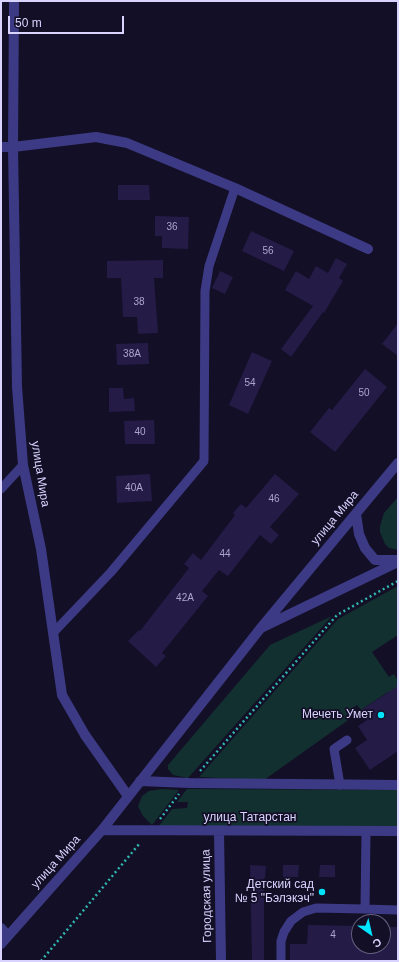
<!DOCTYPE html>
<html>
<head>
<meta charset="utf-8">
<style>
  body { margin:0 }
  #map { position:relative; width:399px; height:962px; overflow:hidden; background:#130f26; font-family:Helvetica,sans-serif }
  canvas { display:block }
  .frame { position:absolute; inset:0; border:2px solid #d9d4ff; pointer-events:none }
  .north { position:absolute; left:351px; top:914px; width:40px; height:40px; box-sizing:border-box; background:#130f26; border:1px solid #625e7d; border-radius:50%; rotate:146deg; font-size:11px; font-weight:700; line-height:16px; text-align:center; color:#d9d4ff }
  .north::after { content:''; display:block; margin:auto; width:14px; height:18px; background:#00e5ff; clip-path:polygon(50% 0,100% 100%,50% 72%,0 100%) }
  .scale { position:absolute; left:8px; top:16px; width:116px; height:18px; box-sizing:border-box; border:2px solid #d9d4ff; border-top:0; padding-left:5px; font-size:12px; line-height:14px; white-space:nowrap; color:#d9d4ff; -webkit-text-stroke:3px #130f26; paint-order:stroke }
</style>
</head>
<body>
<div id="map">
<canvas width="399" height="962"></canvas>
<div class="frame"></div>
<div class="north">С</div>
<div class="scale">50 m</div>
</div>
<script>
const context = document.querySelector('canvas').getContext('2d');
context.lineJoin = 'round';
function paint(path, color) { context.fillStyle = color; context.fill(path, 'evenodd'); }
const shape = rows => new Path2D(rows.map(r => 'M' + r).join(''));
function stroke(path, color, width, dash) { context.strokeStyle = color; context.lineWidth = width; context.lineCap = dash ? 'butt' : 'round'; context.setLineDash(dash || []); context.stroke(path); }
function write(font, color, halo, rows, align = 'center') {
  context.font = font + ' Helvetica,sans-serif'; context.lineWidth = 3.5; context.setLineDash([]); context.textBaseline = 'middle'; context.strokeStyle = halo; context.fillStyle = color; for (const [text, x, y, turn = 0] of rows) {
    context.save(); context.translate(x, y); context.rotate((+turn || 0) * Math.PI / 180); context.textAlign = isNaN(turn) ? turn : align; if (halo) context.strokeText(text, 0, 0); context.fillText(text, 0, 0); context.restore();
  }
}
paint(shape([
  [398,497,398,550,389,548,385,544,380,532,380,526,384,513],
  [398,586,398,635,372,652,389,677,394,674,398,681,398,699,388,692,361,710,357,705,349,711,347,721,264,780,199,777,338,619],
  [332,616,188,778,173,775,168,769,168,765,270,645],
  [162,789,179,790,152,825,143,816,138,806,142,796,149,791],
  [187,789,398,790,398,826,158,827,172,809,187,808,188,802,177,802]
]), '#12302f');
paint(shape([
  [118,185,149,185,150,200,118,200],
  [155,216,189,217,188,249,162,248,162,236,155,236],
  [251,231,294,251,284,271,242,251],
  [336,258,347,264,339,278,343,281,324,313,323,312,291,357,281,349,313,306,285,290,296,271,309,279,316,266,328,273],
  [163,260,163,278,154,278,158,333,138,334,137,317,123,317,121,278,107,278,107,261],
  [220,271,233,277,225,294,212,288],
  [398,323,398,356,382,344],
  [148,343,149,364,117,365,116,344],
  [252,352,272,361,248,414,229,405],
  [365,369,387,387,335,452,310,432,329,408,332,410],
  [109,388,123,388,124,399,134,398,135,411,109,412],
  [154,420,155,444,125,444,124,421],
  [150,474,152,501,117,503,116,476],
  [275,474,299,494,270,527,279,535,271,544,260,535,228,576,219,570,202,591,208,596,162,653,166,656,156,667,128,641,139,630,140,631,189,568,184,564,193,553,201,560,235,515,233,513,241,504,246,508],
  [398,686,398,751,370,770,355,748,367,740,358,726,367,720,361,710],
  [250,865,266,866,265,878,264,878,264,961,252,961],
  [283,865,299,865,298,877,283,877],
  [320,865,335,865,335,877,319,877],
  [308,925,359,926,359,946,383,946,383,927,398,927,398,961,290,961,290,944,307,944]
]), '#241b47');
stroke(shape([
  [200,771,337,615,398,581],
  [160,819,179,794],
  [41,961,140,843]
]), '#2fb8b0', 2.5, [2, 3]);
stroke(shape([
  [1,489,23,465],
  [54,632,111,572,204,461,205,291,209,266,235,188],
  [340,785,334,749,347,740],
  [365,909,398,910],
  [281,961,281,941,284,932,291,921,303,912,316,908,365,909,366,831]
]), '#3d3a85', 9);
stroke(shape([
  [14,1,13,147,96,137,127,143,235,188,368,249],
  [1,147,13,147,17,387,23,465,41,549,62,695,85,735,128,796],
  [356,514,359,534,365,548,375,560,398,560],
  [263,627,398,562],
  [140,781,189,783,398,785],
  [102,830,398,831],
  [219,831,221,961],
  [1,928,8,936],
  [1,944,102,830,260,629,398,463]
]), '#3d3a85', 10);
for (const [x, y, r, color] of [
  [381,715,4,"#00e5ff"],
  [322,892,4,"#00e5ff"]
]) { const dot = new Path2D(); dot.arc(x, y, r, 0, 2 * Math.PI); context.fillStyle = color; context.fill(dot); stroke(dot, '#130f26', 1.5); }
write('10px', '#aca6d1', null, [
  ["36",172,227],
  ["56",268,251],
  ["38",139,302],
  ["38А",132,354],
  ["54",250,383],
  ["50",364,393],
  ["40",140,432],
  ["40А",134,488],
  ["46",274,499],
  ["44",225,554],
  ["42А",185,598],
  ["4",333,935]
]);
write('12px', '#d9d4ff', '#130f26', [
  ["улица Мира",40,474,81],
  ["улица Мира",335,518,-50],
  ["улица Татарстан",250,818],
  ["улица Мира",56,862,-48],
  ["Городская улица",207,896,-91]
]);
write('12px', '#d9d4ff', '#130f26', [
  ["Мечеть Умет",373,715],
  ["Детский сад",314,885],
  ["№ 5 \"Бэлэкэч\"",314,899]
], 'right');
</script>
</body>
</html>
